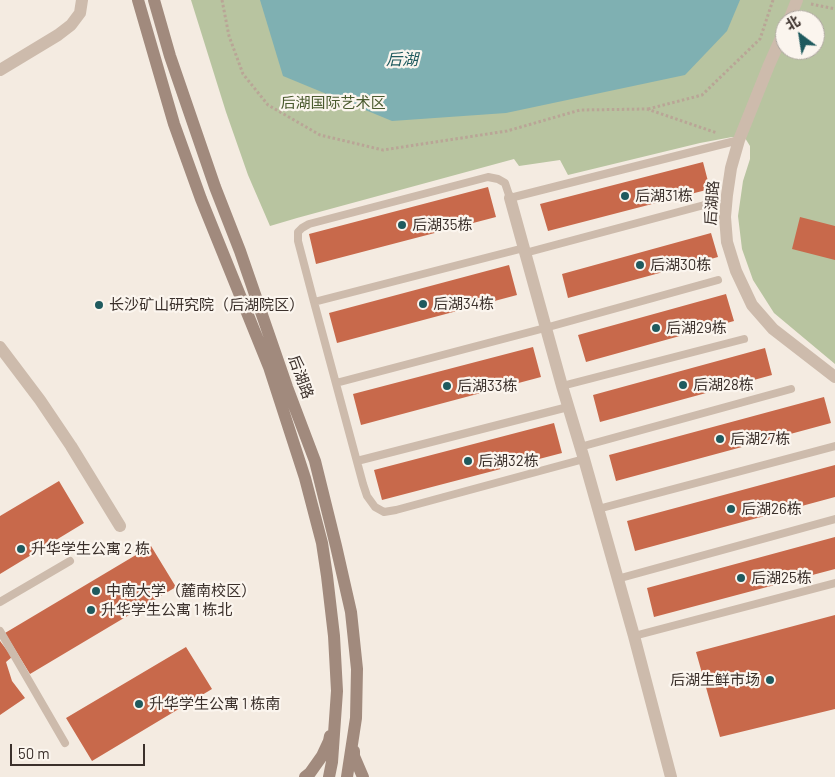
<!DOCTYPE html>
<html>
<head>
<meta charset="utf-8">
<style>
  body { margin:0 }
  #map { position:relative; width:835px; height:777px; overflow:hidden; background:#f4ebe1; font-family:Barlow,"Noto Sans SC",sans-serif }
  canvas { display:block }
  .north { position:absolute; left:775px; top:10px; width:50px; height:50px; box-sizing:border-box; background:#fbf5ee; border:1px solid #aea6a0; border-radius:50%; rotate:329deg; font-size:14px; font-weight:700; line-height:20px; text-align:center; color:#3b302b }
  .north::after { content:''; display:block; margin:auto; width:18px; height:22px; background:#1f5a5e; clip-path:polygon(50% 0,100% 100%,50% 72%,0 100%) }
  .scale { position:absolute; left:10px; top:744px; width:135px; height:22px; box-sizing:border-box; border:2px solid #3b302b; border-top:0; padding-left:6px; font-size:15px; line-height:18px; white-space:nowrap; color:#3b302b; -webkit-text-stroke:4px #fbf5ee; paint-order:stroke }
</style>
</head>
<body>
<div id="map">
<canvas width="835" height="777"></canvas>
<div class="north">北</div>
<div class="scale">50 m</div>
</div>
<script>
const context = document.querySelector('canvas').getContext('2d');
context.lineJoin = 'round';
function paint(path, color) { context.fillStyle = color; context.fill(path, 'evenodd'); }
const shape = rows => new Path2D(rows.map(r => 'M' + r).join(''));
function stroke(path, color, width, dash) { context.strokeStyle = color; context.lineWidth = width; context.lineCap = dash ? 'butt' : 'round'; context.setLineDash(dash || []); context.stroke(path); }
function write(font, color, halo, rows, align = 'center') {
  context.font = font + ' Barlow,"Noto Sans SC",sans-serif'; context.lineWidth = 4.5; context.setLineDash([]); context.textBaseline = 'middle'; context.strokeStyle = halo; context.fillStyle = color; for (const [text, x, y, turn = 0] of rows) {
    context.save(); context.translate(x, y); context.rotate((+turn || 0) * Math.PI / 180); context.textAlign = isNaN(turn) ? turn : align; if (halo) context.strokeText(text, 0, 0); context.fillText(text, 0, 0); context.restore();
  }
}
paint(shape([
  [191,0,835,0,835,364,774,313,753,280,742,249,738,216,743,181,750,159,750,146,745,138,732,137,700,143,568,175,560,160,519,166,514,159,297,218,270,226,248,175,226,112],
  [785,20,815,20,815,50,785,50]
]), '#b8c4a0');
paint(shape([
  [260,0,740,0,727,31,685,75,506,113,392,121,283,76]
]), '#7fb0b2');
paint(shape([
  [703,162,710,189,548,231,540,204],
  [488,187,496,217,316,264,309,234],
  [800,217,835,226,835,260,792,249],
  [711,233,718,257,568,298,562,274],
  [509,265,517,295,337,343,329,313],
  [726,294,734,321,586,362,578,335],
  [533,347,541,377,361,425,353,394],
  [765,348,772,375,600,422,593,395],
  [824,397,831,423,616,481,609,455],
  [554,423,562,453,382,500,374,470],
  [835,465,835,497,635,551,627,521],
  [59,481,84,523,0,574,0,516],
  [835,537,835,569,654,617,647,588],
  [151,546,176,587,30,674,5,633],
  [835,615,835,709,720,737,696,652],
  [0,641,12,657,6,662,12,681,25,698,0,715],
  [186,647,212,689,92,761,66,718]
]), '#c8694b');
stroke(shape([
  [222,0,229,36,243,74,268,105,320,135,383,150,507,131,580,110,647,109,717,133],
  [811,4,835,9],
  [648,109,702,95,760,39,773,0]
]), '#b9a596', 3, [2.5, 2.5]);
stroke(shape([
  [525,253,708,204],
  [314,302,524,248],
  [336,383,545,328,718,280],
  [562,386,744,339],
  [580,447,791,389],
  [584,459,396,510,384,512,375,507,367,496,363,484,314,302,298,241,298,232,302,228,309,224,488,177,498,179,505,183,510,198,739,140],
  [357,461,568,407],
  [598,509,835,446],
  [617,579,835,519],
  [0,602,70,561],
  [0,631,65,743],
  [634,636,835,583]
]), '#cdbbac', 8);
stroke(shape([
  [789,20,797,0],
  [785,29,769,65,739,140,731,168,727,195,725,217,727,242,736,271,752,305,773,329,835,377],
  [0,70,58,35,71,25,80,13,82,0],
  [510,198,562,386,584,459,634,636,671,777],
  [0,347,40,400,71,446,120,526]
]), '#cdbbac', 12);
stroke(shape([
  [138,0,174,124,201,199,269,367,305,478,322,543,327,576,334,636,337,691,332,762,329,777],
  [154,0,170,56,215,187,240,251,287,387,315,461,336,546,351,612,357,669,356,718,347,777],
  [354,751,354,756,363,777],
  [305,777,310,773,322,756,329,741,330,736]
]), '#a18a7d', 12);
for (const [x, y, r, color] of [
  [625,196,5,"#1f5a5e"],
  [402,225,5,"#1f5a5e"],
  [640,265,5,"#1f5a5e"],
  [423,304,5,"#1f5a5e"],
  [99,305,5,"#1f5a5e"],
  [656,328,5,"#1f5a5e"],
  [683,385,5,"#1f5a5e"],
  [447,386,5,"#1f5a5e"],
  [720,439,5,"#1f5a5e"],
  [468,461,5,"#1f5a5e"],
  [731,509,5,"#1f5a5e"],
  [21,549,5,"#1f5a5e"],
  [741,578,5,"#1f5a5e"],
  [96,591,5,"#1f5a5e"],
  [91,610,5,"#1f5a5e"],
  [770,680,5,"#1f5a5e"],
  [139,704,5,"#1f5a5e"]
]) { const dot = new Path2D(); dot.arc(x, y, r, 0, 2 * Math.PI); context.fillStyle = color; context.fill(dot); stroke(dot, '#fbf5ee', 2); }
write('15px', '#4a5a2e', '#fbf5ee', [
  ["后湖国际艺术区",333,103]
]);
write('15px', '#3b302b', '#fbf5ee', [
  ["后湖31栋",635,196],
  ["后湖35栋",412,225],
  ["后湖30栋",650,265],
  ["后湖34栋",433,304],
  ["长沙矿山研究院（后湖院区）",109,305],
  ["后湖29栋",666,328],
  ["后湖28栋",693,385],
  ["后湖33栋",457,386],
  ["后湖27栋",730,439],
  ["后湖32栋",478,461],
  ["后湖26栋",741,509],
  ["升华学生公寓 2 栋",31,549],
  ["后湖25栋",751,578],
  ["中南大学（麓南校区）",106,591],
  ["升华学生公寓 1 栋北",101,610],
  ["后湖生鲜市场",760,680,"right"],
  ["升华学生公寓 1 栋南",149,704]
], 'left');
write('15px', '#3b302b', '#fbf5ee', [
  ["后湖路",712,203,-86],
  ["后湖路",301,377,70]
]);
write('italic 16px', '#1f5a5e', '#fbf5ee', [
  ["后湖",402,60]
]);
</script>
</body>
</html>
